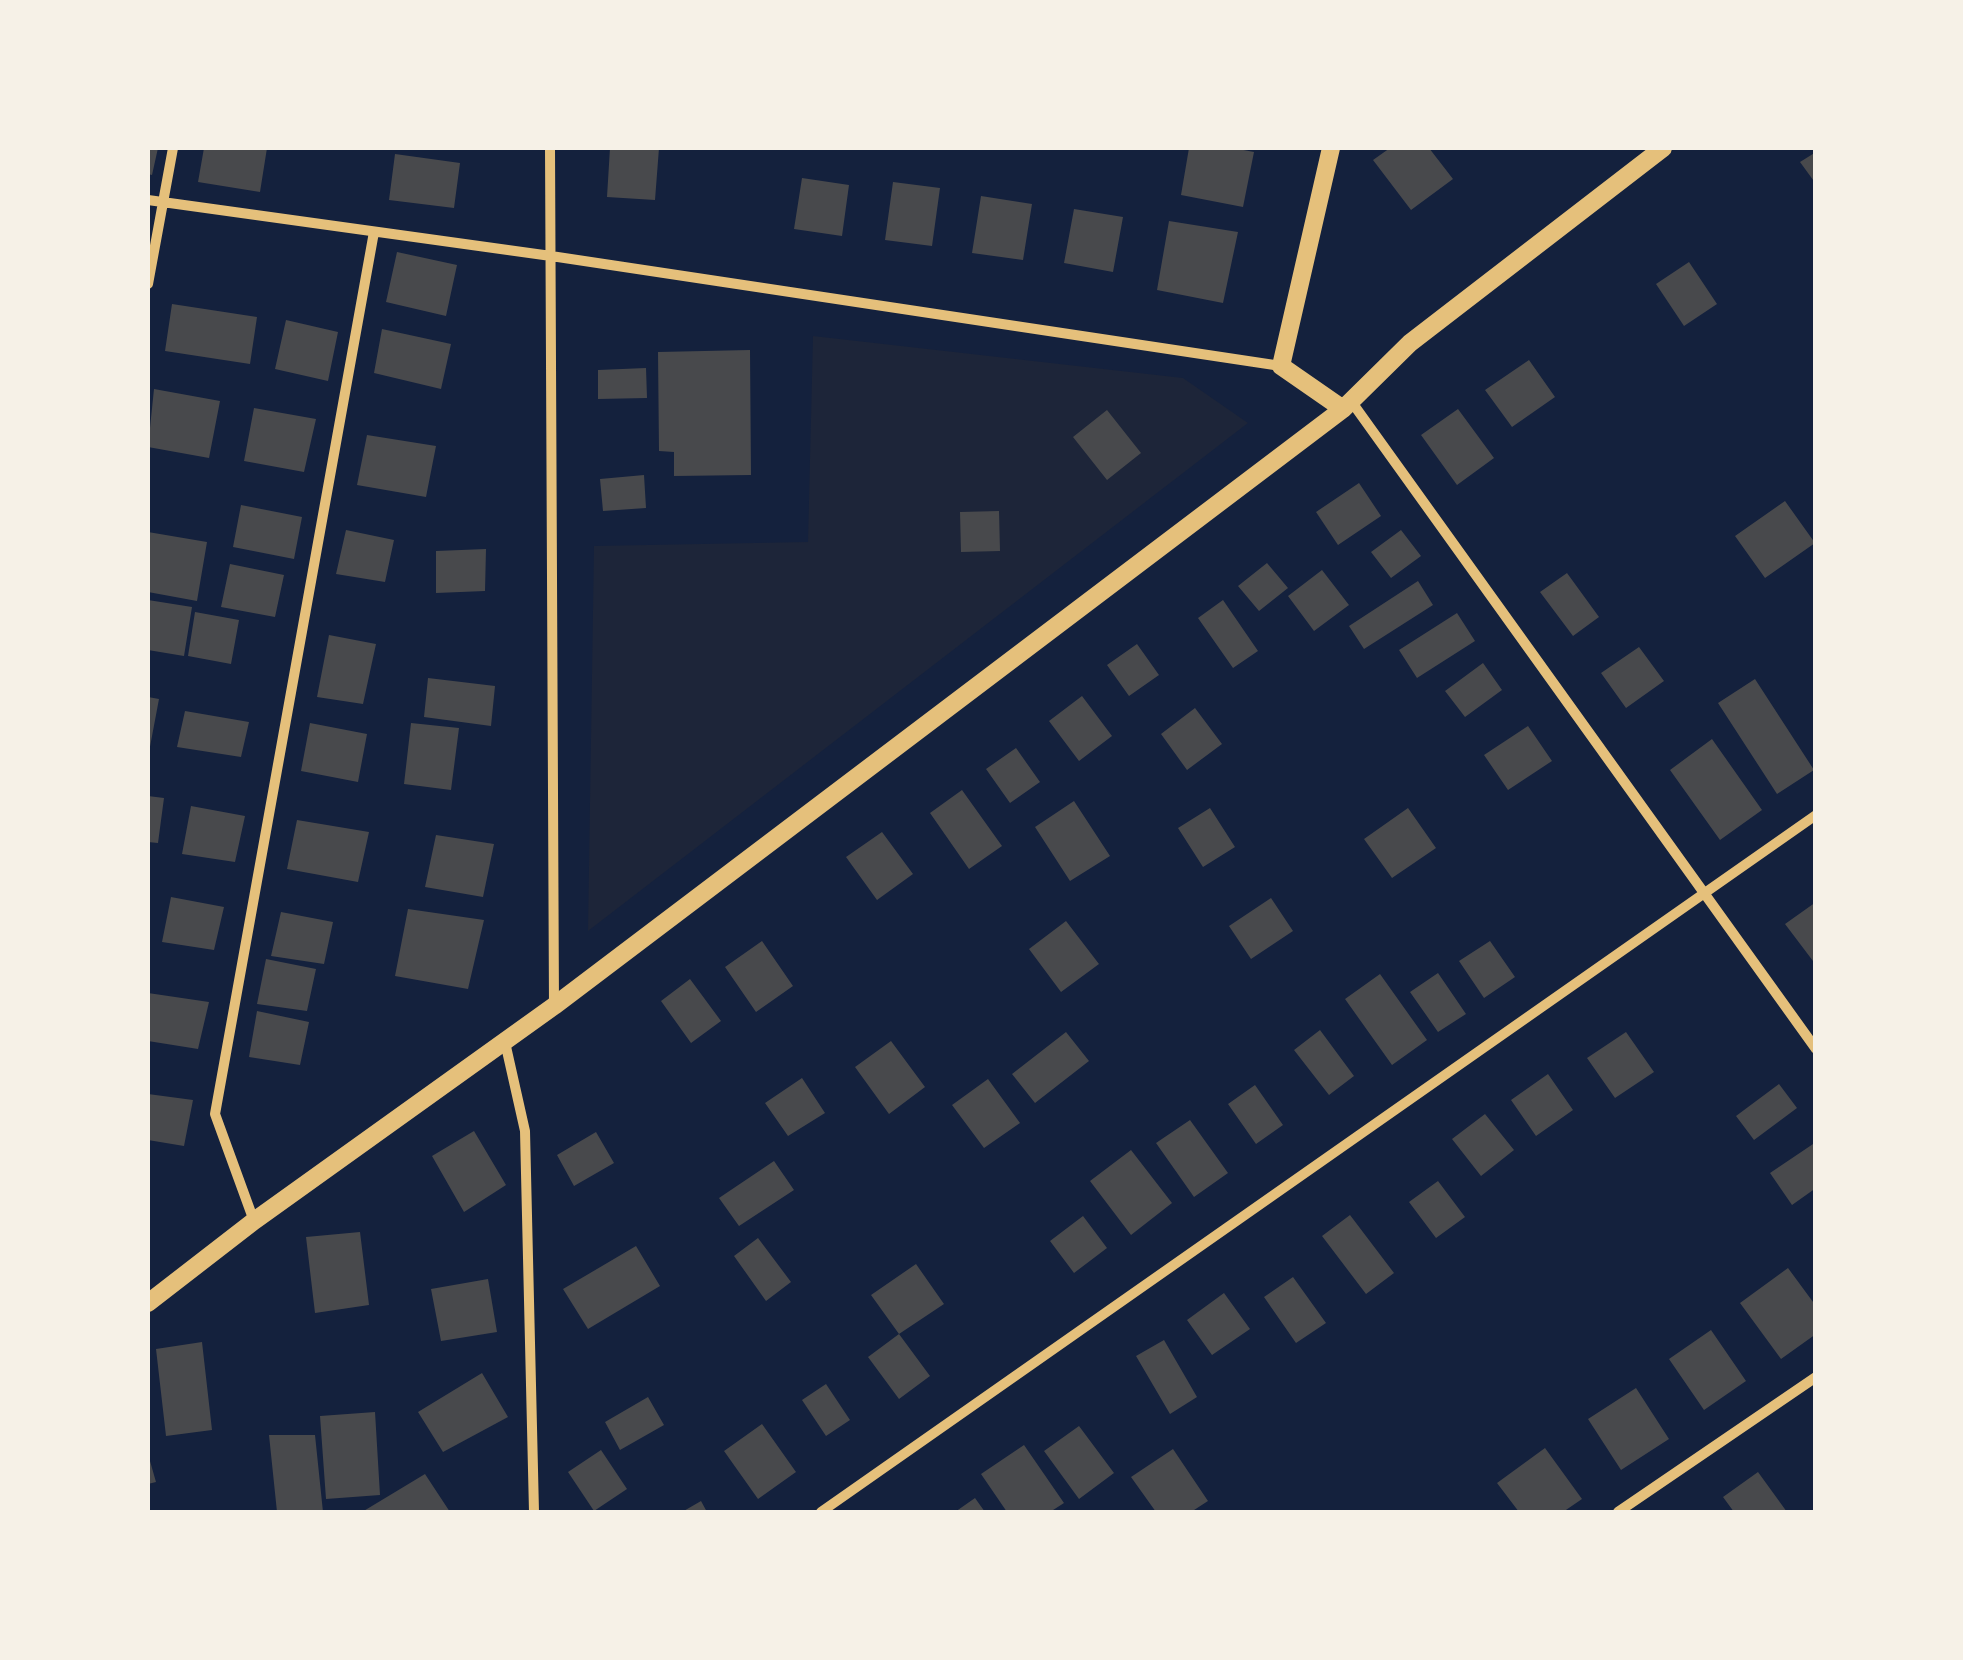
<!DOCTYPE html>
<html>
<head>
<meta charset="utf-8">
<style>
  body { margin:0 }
  #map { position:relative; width:1963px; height:1660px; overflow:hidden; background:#14213d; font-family:"Golos Text",sans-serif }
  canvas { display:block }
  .frame { position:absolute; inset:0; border:150px solid #f6f1e7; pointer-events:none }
</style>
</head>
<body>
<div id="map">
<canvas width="1963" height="1660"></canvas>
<div class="frame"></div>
</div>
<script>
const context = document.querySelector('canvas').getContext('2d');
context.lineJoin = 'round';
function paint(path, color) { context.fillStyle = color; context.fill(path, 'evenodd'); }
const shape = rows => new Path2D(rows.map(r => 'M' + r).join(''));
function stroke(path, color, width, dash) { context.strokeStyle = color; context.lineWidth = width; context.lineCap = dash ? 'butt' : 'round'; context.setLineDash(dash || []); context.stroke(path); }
paint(shape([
  [813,336,1183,378,1248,423,588,931,594,546,808,542]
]), '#1d2539');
paint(shape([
  [148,148,158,148,152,175,148,174],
  [204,148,267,148,260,192,198,182],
  [610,148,659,148,655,200,607,197],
  [1189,148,1233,148,1254,152,1243,207,1181,195],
  [1390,148,1429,148,1453,179,1411,210,1373,160],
  [1816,152,1816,184,1800,162],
  [395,154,460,163,454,208,389,200],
  [802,178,849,185,842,236,794,229],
  [893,182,940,188,932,246,885,240],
  [981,196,1032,204,1023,260,972,253],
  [1074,209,1123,217,1113,272,1064,263],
  [1169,221,1238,232,1223,303,1157,290],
  [397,252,457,265,446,316,386,302],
  [1689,262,1717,304,1684,326,1656,284],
  [172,304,257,317,250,364,165,351],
  [286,320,338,332,328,381,275,369],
  [382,329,451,344,441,389,374,373],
  [750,350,751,475,674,476,674,452,659,451,658,352],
  [1529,360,1555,397,1512,427,1485,390],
  [646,368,647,398,598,399,598,370],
  [154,389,220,401,209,458,148,447],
  [254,408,316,419,304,472,244,461],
  [1458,409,1494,458,1457,485,1421,435],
  [1107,410,1141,453,1107,480,1073,437],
  [367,435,436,446,426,497,357,485],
  [644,475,646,508,603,511,600,479],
  [1359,483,1381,516,1338,545,1316,512],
  [1785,501,1815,543,1765,578,1735,536],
  [241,505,302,517,294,559,233,547],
  [999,511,1000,551,961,552,960,512],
  [346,530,394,540,385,582,336,574],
  [1401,530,1421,556,1391,578,1371,552],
  [148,532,207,542,197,601,148,592],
  [486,549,485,591,436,593,436,551],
  [1267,563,1288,588,1259,611,1238,586],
  [230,564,284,575,275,617,221,607],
  [1322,570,1349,605,1314,631,1288,596],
  [1567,573,1599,617,1573,636,1540,592],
  [1418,581,1433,605,1364,649,1349,626],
  [148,600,192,607,184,656,148,650],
  [1223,600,1258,651,1233,668,1198,618],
  [195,612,239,620,231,664,188,656],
  [1457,613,1475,641,1417,678,1399,650],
  [329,635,376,644,363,704,317,697],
  [1137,644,1159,675,1129,696,1107,665],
  [1639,647,1664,681,1626,708,1601,673],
  [1483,663,1502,690,1465,717,1445,691],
  [428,678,495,686,491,726,424,717],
  [1755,679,1814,770,1777,794,1718,703],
  [1082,696,1112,736,1079,761,1049,721],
  [148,697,159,699,149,752,148,751],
  [1195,708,1222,744,1187,770,1161,734],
  [185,711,249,722,241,757,177,747],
  [310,723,367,734,358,782,301,771],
  [411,723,459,728,451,790,404,784],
  [1528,726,1552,761,1508,790,1484,755],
  [1712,739,1762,810,1720,840,1670,770],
  [1016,748,1040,782,1010,803,986,769],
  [962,790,1002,846,969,869,930,813],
  [148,796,164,798,158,843,148,842],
  [1074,801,1110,856,1070,881,1035,827],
  [191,806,245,816,235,862,182,854],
  [1210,808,1235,847,1203,867,1178,828],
  [1408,808,1436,848,1392,878,1364,839],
  [297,820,369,832,358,882,287,869],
  [882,832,913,874,877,900,846,857],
  [436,835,494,844,483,897,425,887],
  [171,897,224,907,214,950,162,942],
  [1271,898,1293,931,1251,959,1229,926],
  [1816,902,1816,965,1785,924],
  [408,909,484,920,468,989,395,976],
  [281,912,333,922,324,964,271,956],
  [1066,921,1099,964,1061,992,1029,949],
  [762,941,793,986,756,1012,725,967],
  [1490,941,1515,977,1484,998,1459,961],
  [266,959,316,969,307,1011,257,1004],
  [1438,973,1466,1014,1438,1032,1410,992],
  [1380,974,1427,1040,1392,1065,1345,999],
  [690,979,721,1021,691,1043,661,1001],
  [148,993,209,1002,198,1049,148,1041],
  [257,1011,309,1022,300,1065,249,1057],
  [1320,1030,1354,1076,1329,1095,1294,1050],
  [1066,1032,1089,1061,1035,1103,1012,1074],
  [1626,1032,1654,1072,1615,1098,1587,1058],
  [891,1041,925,1087,889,1114,855,1067],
  [1548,1074,1573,1110,1536,1136,1511,1100],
  [802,1078,825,1113,788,1136,765,1103],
  [988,1079,1020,1123,984,1148,952,1105],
  [1779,1084,1797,1108,1754,1140,1736,1116],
  [1255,1085,1283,1125,1256,1144,1228,1104],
  [148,1094,193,1100,184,1146,148,1140],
  [1485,1114,1514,1150,1481,1176,1452,1139],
  [1190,1120,1228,1173,1194,1197,1156,1143],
  [474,1131,506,1185,464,1212,432,1156],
  [596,1132,614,1163,574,1186,557,1155],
  [1816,1142,1816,1188,1792,1205,1770,1173],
  [1131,1150,1172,1203,1131,1235,1090,1181],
  [774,1161,794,1190,739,1226,719,1198],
  [1438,1181,1465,1217,1436,1238,1409,1202],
  [1350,1215,1394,1273,1366,1294,1322,1236],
  [1083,1216,1107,1248,1074,1273,1050,1241],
  [360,1232,369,1305,315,1313,306,1237],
  [758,1238,791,1282,766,1301,734,1256],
  [636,1246,660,1286,588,1329,563,1289],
  [916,1264,944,1304,899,1334,871,1295],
  [1788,1268,1816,1306,1816,1334,1781,1359,1740,1303],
  [1293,1277,1326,1323,1296,1343,1264,1297],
  [488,1279,497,1332,441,1341,431,1289],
  [1224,1293,1250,1329,1212,1355,1187,1320],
  [1711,1330,1746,1381,1704,1410,1669,1359],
  [899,1334,930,1376,899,1399,868,1357],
  [1164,1340,1197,1397,1170,1414,1136,1356],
  [202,1342,212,1430,166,1436,156,1349],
  [482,1373,508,1417,443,1452,418,1412],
  [826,1384,850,1420,826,1436,802,1400],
  [1636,1388,1669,1439,1621,1470,1588,1419],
  [648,1397,664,1425,620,1450,605,1422],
  [375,1412,380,1495,326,1499,320,1416],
  [762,1424,796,1472,758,1499,724,1451],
  [1079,1426,1114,1473,1079,1499,1044,1451],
  [269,1435,315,1435,323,1512,277,1512],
  [1024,1445,1064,1503,1050,1512,1007,1512,981,1474],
  [1545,1448,1582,1499,1563,1512,1519,1512,1497,1483],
  [1173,1449,1208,1501,1191,1512,1156,1512,1131,1477],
  [601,1450,627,1489,594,1511,568,1472],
  [148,1454,156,1482,148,1484],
  [1758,1472,1787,1512,1734,1512,1723,1497],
  [425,1474,450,1512,362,1512],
  [975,1498,985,1512,955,1512],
  [701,1501,707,1512,682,1512]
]), '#48494c');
stroke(shape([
  [550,148,554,1006],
  [148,200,551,256,1281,366],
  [148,284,173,148],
  [1351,401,1816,1049],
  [505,1042,525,1131,534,1512],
  [254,1221,215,1114,374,232],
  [821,1512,1816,815],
  [1618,1512,1816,1377]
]), '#e5c07b', 10);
stroke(shape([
  [1331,148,1281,366,1343,409],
  [148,1303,254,1221,554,1006,1343,409,1410,343,1663,148]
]), '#e5c07b', 18);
</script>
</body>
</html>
